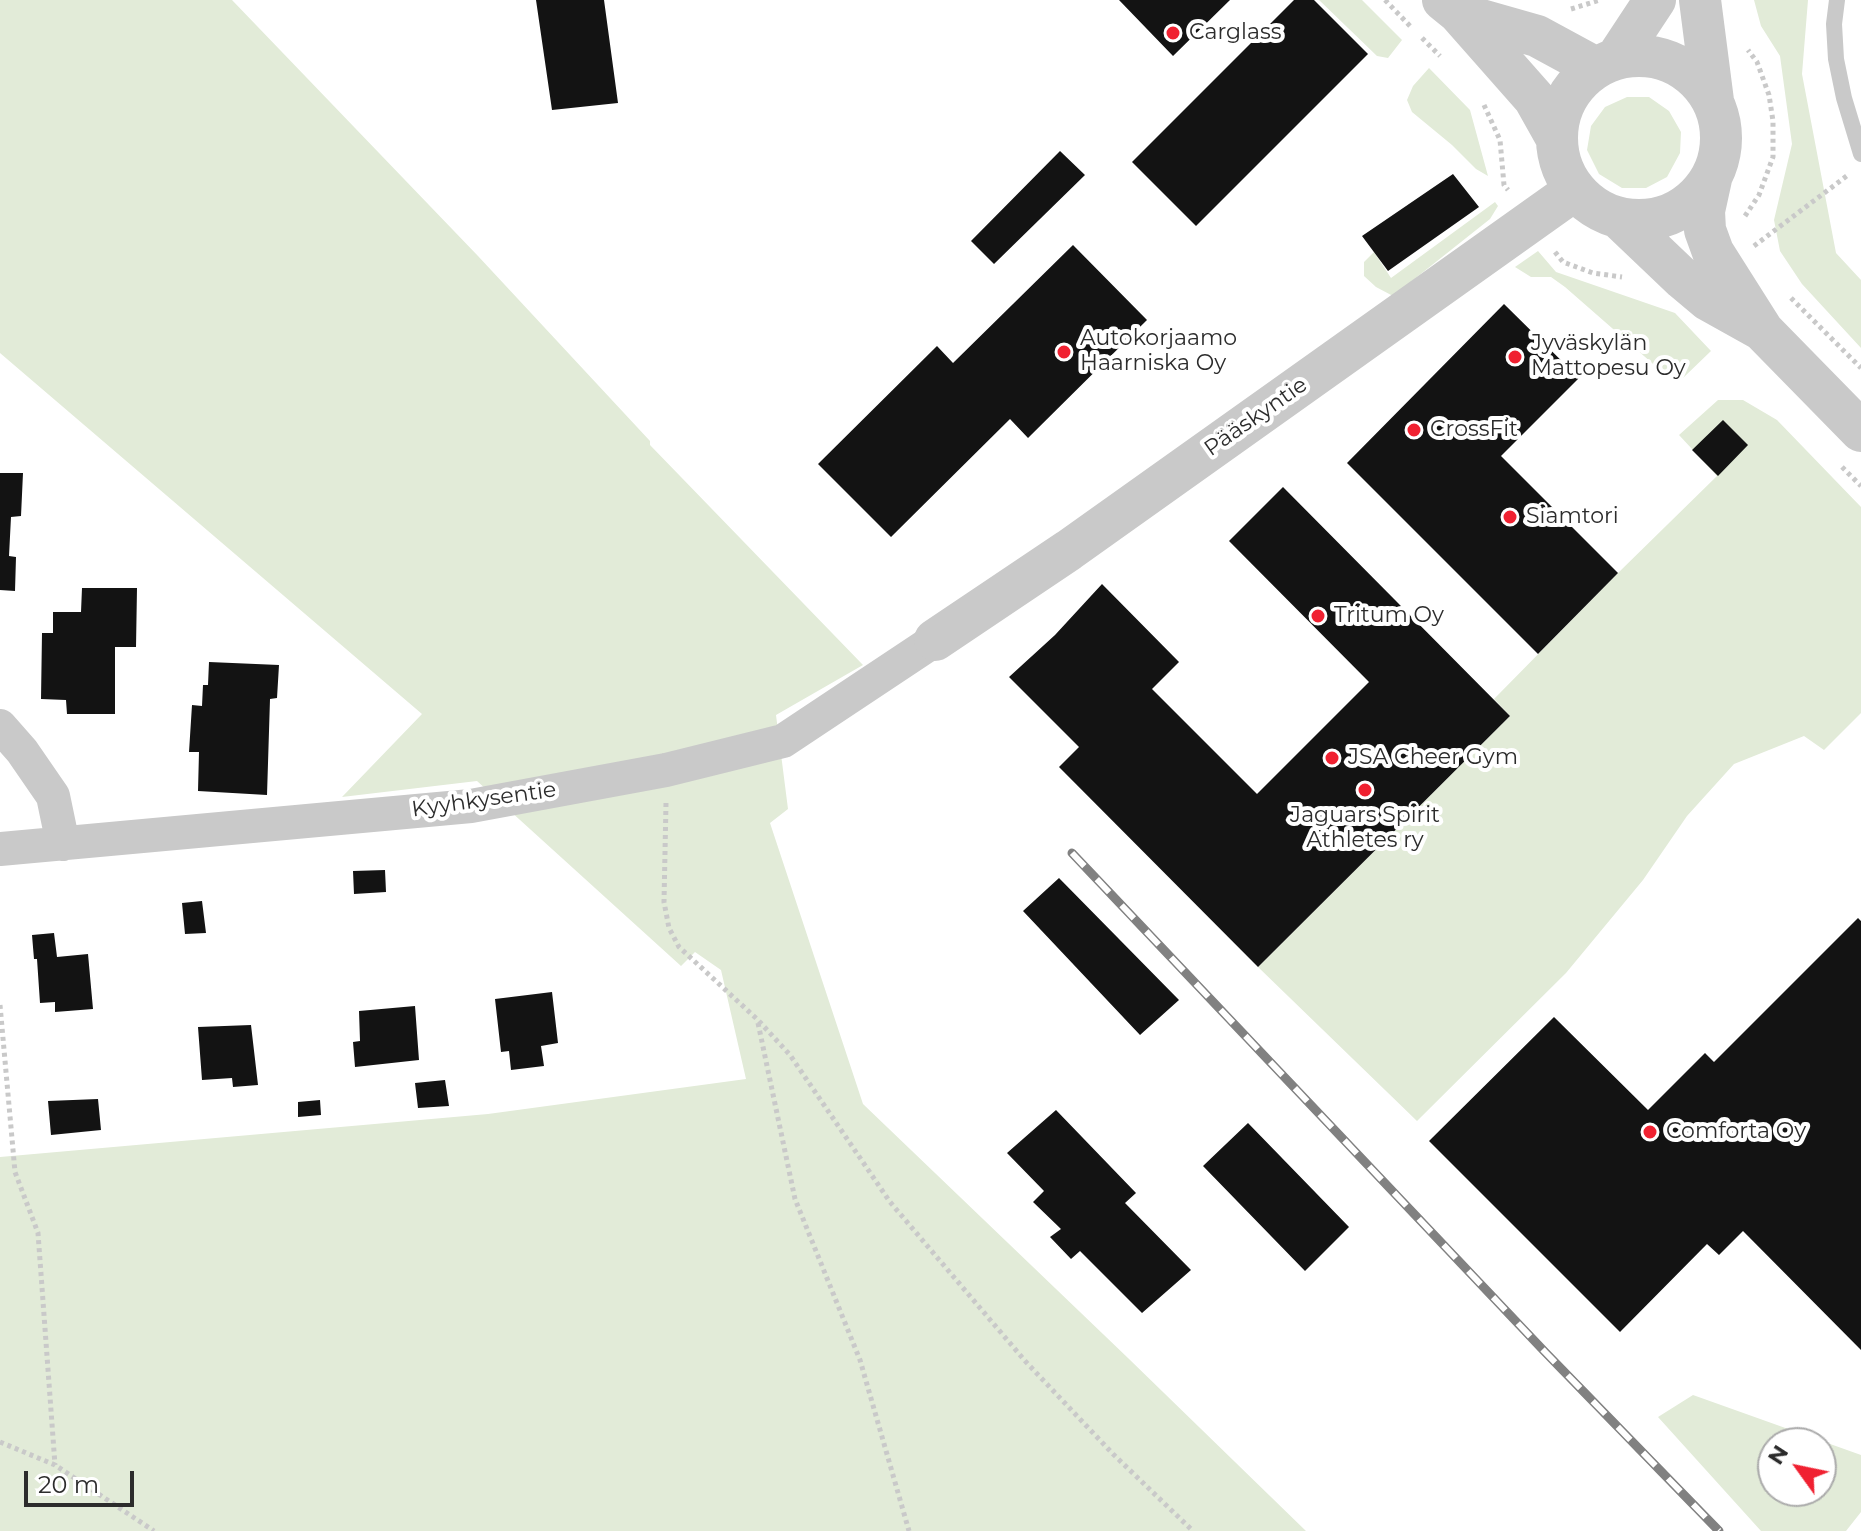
<!DOCTYPE html>
<html>
<head>
<meta charset="utf-8">
<style>
  body { margin:0 }
  #map { position:relative; width:1861px; height:1531px; overflow:hidden; background:#fff; font-family:Montserrat,sans-serif }
  canvas { display:block }
  .north { position:absolute; left:1757px; top:1427px; width:80px; height:80px; box-sizing:border-box; background:#fff; border:2px solid #ababab; border-radius:50%; rotate:303deg; font-size:22px; font-weight:700; line-height:32px; text-align:center; color:#2c2c2c }
  .north::after { content:''; display:block; margin:auto; width:28px; height:36px; background:#f02131; clip-path:polygon(50% 0,100% 100%,50% 72%,0 100%) }
  .scale { position:absolute; left:24px; top:1471px; width:110px; height:36px; box-sizing:border-box; border:4px solid #2c2c2c; border-top:0; padding-left:10px; font-size:24px; line-height:28px; white-space:nowrap; color:#2c2c2c; -webkit-text-stroke:6px #fff; paint-order:stroke }
</style>
</head>
<body>
<div id="map">
<canvas width="1861" height="1531"></canvas>
<div class="north">N</div>
<div class="scale">20 m</div>
</div>
<script>
const context = document.querySelector('canvas').getContext('2d');
context.lineJoin = 'round';
function paint(path, color) { context.fillStyle = color; context.fill(path, 'evenodd'); }
const shape = rows => new Path2D(rows.map(r => 'M' + r).join(''));
function stroke(path, color, width, dash) { context.strokeStyle = color; context.lineWidth = width; context.lineCap = dash ? 'butt' : 'round'; context.setLineDash(dash || []); context.stroke(path); }
function write(font, color, halo, rows, align = 'center') {
  context.font = font + ' Montserrat,sans-serif'; context.lineWidth = 8; context.setLineDash([]); context.textBaseline = 'middle'; context.strokeStyle = halo; context.fillStyle = color; for (const [text, x, y, turn = 0] of rows) {
    context.save(); context.translate(x, y); context.rotate((+turn || 0) * Math.PI / 180); context.textAlign = isNaN(turn) ? turn : align; if (halo) context.strokeText(text, 0, 0); context.fillText(text, 0, 0); context.restore();
  }
}
paint(shape([
  [0,0,232,0,478,256,650,441,650,445,863,665,776,715,788,809,770,823,863,1104,1128,1358,1306,1531,0,1531,0,1157,488,1114,746,1079,721,970,695,952,681,966,477,781,342,797,422,714,0,353],
  [1319,0,1362,0,1402,40,1388,58,1377,56],
  [1754,0,1808,0,1802,74,1836,253,1861,280,1861,348,1802,284,1780,251,1774,220,1792,144,1780,56,1761,26],
  [1429,68,1470,110,1488,176,1476,169,1452,145,1412,112,1407,100,1413,86],
  [1627,97,1649,97,1669,111,1681,132,1680,153,1667,177,1646,188,1622,188,1599,174,1587,150,1591,126,1605,107],
  [1495,202,1498,206,1490,219,1393,296,1376,287,1364,276,1364,262,1374,252,1391,278],
  [1538,251,1556,272,1675,313,1711,351,1683,378,1668,377,1565,287,1551,277,1531,277,1515,267],
  [1718,400,1743,400,1777,420,1861,507,1861,713,1824,750,1804,736,1734,764,1687,816,1643,880,1566,973,1417,1121,1258,967,1510,716,1494,699,1618,573,1717,476,1679,435],
  [1693,1395,1861,1455,1861,1512,1846,1531,1761,1531,1658,1417],
  [1773,1443,1821,1443,1821,1491,1773,1491]
]), '#e2ebd8');
paint(shape([
  [536,0,604,0,618,103,552,110],
  [1119,0,1230,0,1173,56],
  [1294,0,1314,0,1368,54,1196,226,1132,162],
  [1060,151,1085,175,994,264,971,241],
  [1453,174,1479,207,1388,271,1362,236],
  [1073,245,1147,320,1028,438,1010,419,891,537,818,464,937,346,953,363],
  [1504,304,1579,378,1501,456,1618,573,1538,654,1347,463],
  [1723,420,1748,445,1718,476,1692,450],
  [0,473,23,473,21,516,11,517,9,556,16,557,15,591,0,590],
  [1283,487,1510,716,1258,967,1059,767,1079,747,1009,677,1055,635,1102,584,1179,662,1152,689,1257,794,1369,682,1229,541],
  [82,588,137,588,136,647,115,647,115,714,67,714,66,700,41,699,42,633,53,633,53,612,81,612],
  [209,662,279,665,277,698,270,699,267,795,198,791,199,752,189,752,192,705,202,706,203,685,208,685],
  [385,870,386,892,354,894,353,871],
  [1059,878,1179,1000,1140,1035,1023,911],
  [202,901,206,933,185,934,182,903],
  [1858,918,1861,921,1861,1350,1743,1231,1719,1255,1707,1244,1620,1332,1429,1141,1554,1017,1648,1110,1705,1053,1714,1062],
  [54,933,57,957,88,954,93,1009,55,1012,55,1002,40,1003,37,959,34,959,32,935],
  [552,992,558,1043,541,1046,544,1066,511,1070,509,1051,501,1052,495,999],
  [415,1006,419,1060,355,1067,353,1042,360,1041,359,1011],
  [251,1025,258,1085,233,1087,232,1078,202,1080,198,1027],
  [445,1080,449,1106,418,1108,415,1083],
  [98,1099,101,1130,51,1135,48,1101],
  [320,1100,321,1115,298,1117,298,1102],
  [1056,1110,1136,1193,1125,1203,1191,1270,1142,1313,1080,1251,1071,1259,1050,1237,1061,1229,1033,1202,1044,1191,1007,1153],
  [1248,1123,1349,1227,1305,1271,1203,1166]
]), '#131313');
stroke(shape([
  [1385,0,1412,28],
  [1571,9,1600,0],
  [1422,38,1440,56],
  [1484,105,1500,140,1504,185,1508,190],
  [1745,216,1759,195,1773,157,1773,121,1769,95,1757,62,1748,50],
  [1754,246,1848,175],
  [1555,252,1563,262,1593,273,1622,277],
  [1791,298,1861,368],
  [1842,467,1861,486],
  [666,803,664,902,669,928,679,947,758,1020,790,1055,890,1202,1026,1362,1113,1454,1193,1531],
  [0,1005,15,1172,38,1233,55,1465],
  [758,1023,795,1199,860,1360,909,1531],
  [0,1442,55,1465,154,1531]
]), '#c9c9c9', 5, [4, 4]);
stroke(shape([
  [1837,0,1834,24,1836,59,1844,98,1861,154]
]), '#c9c9c9', 16);
stroke(shape([
  [0,726,22,751,53,796,63,844],
  [0,849,471,806,666,770,783,741,935,640]
]), '#c9c9c9', 34);
stroke(shape([
  [1443,0,1459,13,1534,98,1557,139],
  [1700,0,1713,101],
  [1460,14,1537,36,1596,68],
  '1557 138a82 82 0 1 1 164 0a82 82 0 1 1-164 0Z',
  [1616,59,1655,0],
  [1711,179,1704,211,1705,230,1713,252,1763,331,1861,431],
  [1620,219,1683,279,1708,300,1760,329],
  [935,640,1069,550,1575,190]
]), '#c9c9c9', 42);
const rail = shape([
  [1072,853,1545,1352,1719,1531]
]);
stroke(rail, '#818181', 9);
stroke(rail, '#fff', 6, [18]);
for (const [x, y, r, color] of [
  [1173,33,8,"#f02131"],
  [1064,352,8,"#f02131"],
  [1515,357,8,"#f02131"],
  [1414,430,8,"#f02131"],
  [1510,517,8,"#f02131"],
  [1318,616,8,"#f02131"],
  [1332,758,8,"#f02131"],
  [1365,790,8,"#f02131"],
  [1650,1132,8,"#f02131"]
]) { const dot = new Path2D(); dot.arc(x, y, r, 0, 2 * Math.PI); context.fillStyle = color; context.fill(dot); stroke(dot, '#fff', 3); }
write('22px', '#2c2c2c', '#fff', [
  ["Carglass",1189,33],
  ["Autokorjaamo",1080,339],
  ["Haarniska Oy",1080,364],
  ["Jyväskylän",1531,344],
  ["Mattopesu Oy",1531,369],
  ["CrossFit",1430,430],
  ["Siamtori",1526,517],
  ["Tritum Oy",1334,616],
  ["JSA Cheer Gym",1348,758],
  ["Jaguars Spirit",1365,816,"center"],
  ["Athletes ry",1365,841,"center"],
  ["Comforta Oy",1666,1132]
], 'left');
write('22px', '#2c2c2c', '#fff', [
  ["Pääskyntie",1256,417,-35],
  ["Kyyhkysentie",484,800,-8]
]);
</script>
</body>
</html>
